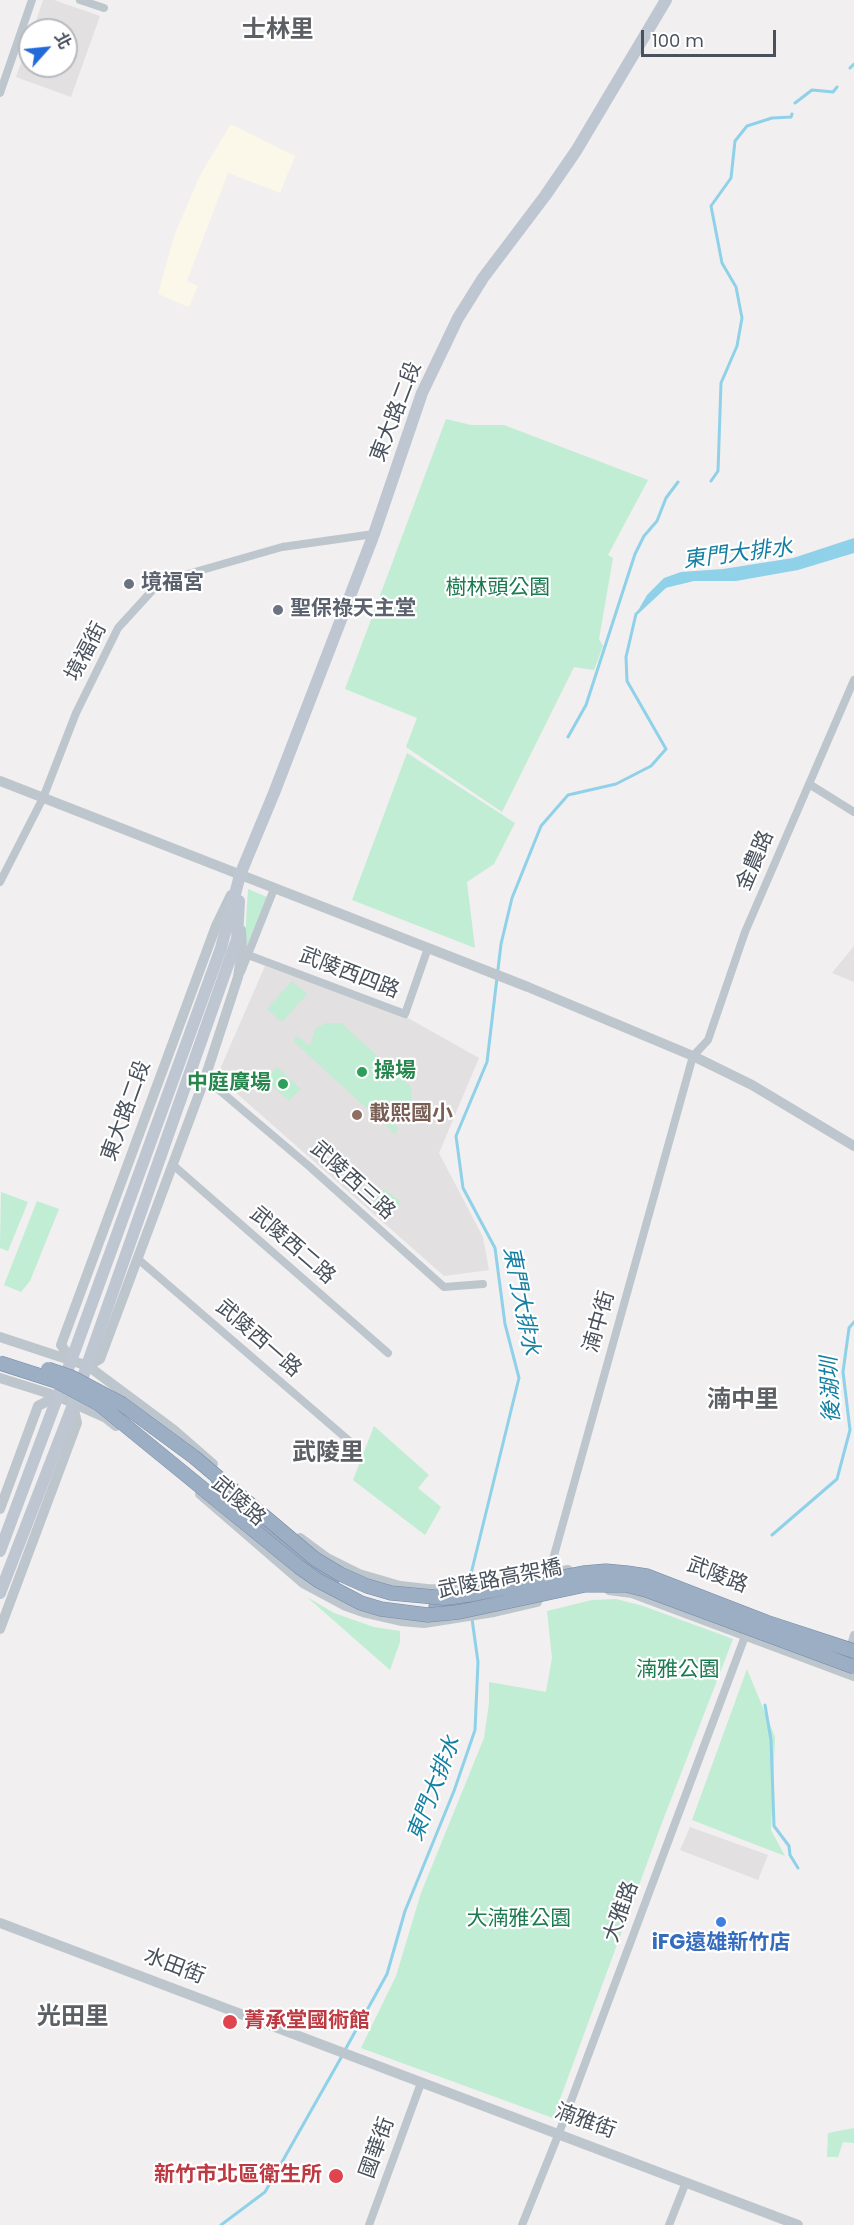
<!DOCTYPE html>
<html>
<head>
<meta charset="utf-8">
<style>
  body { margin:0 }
  #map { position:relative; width:854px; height:2225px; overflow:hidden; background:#f1efef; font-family:Poppins,"Noto Sans TC",sans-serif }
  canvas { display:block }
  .north { position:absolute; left:18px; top:18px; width:60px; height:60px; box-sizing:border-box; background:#fff; border:2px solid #b6b9be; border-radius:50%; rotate:63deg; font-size:16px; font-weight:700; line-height:24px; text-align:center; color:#48515c }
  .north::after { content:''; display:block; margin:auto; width:21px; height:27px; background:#2269d9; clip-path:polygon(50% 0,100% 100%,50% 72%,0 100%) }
  .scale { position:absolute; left:641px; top:30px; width:135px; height:27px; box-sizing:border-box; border:3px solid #48515c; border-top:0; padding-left:8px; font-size:18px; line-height:21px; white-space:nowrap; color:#48515c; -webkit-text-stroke:4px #fff; paint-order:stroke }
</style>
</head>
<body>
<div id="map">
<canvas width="854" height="2225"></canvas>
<div class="north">北</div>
<div class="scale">100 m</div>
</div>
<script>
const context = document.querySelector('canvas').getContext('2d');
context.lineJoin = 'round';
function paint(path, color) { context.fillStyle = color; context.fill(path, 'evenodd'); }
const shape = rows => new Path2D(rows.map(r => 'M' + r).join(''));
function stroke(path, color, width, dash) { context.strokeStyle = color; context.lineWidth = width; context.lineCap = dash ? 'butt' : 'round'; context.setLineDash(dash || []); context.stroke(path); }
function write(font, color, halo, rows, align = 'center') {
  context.font = font + ' Poppins,"Noto Sans TC",sans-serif'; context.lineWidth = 4.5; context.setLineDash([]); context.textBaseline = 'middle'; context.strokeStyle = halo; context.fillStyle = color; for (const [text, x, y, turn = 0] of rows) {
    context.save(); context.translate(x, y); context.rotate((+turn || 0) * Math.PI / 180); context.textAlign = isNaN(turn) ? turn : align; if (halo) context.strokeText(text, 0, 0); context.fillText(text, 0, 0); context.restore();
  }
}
paint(shape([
  [231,124,295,156,280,193,228,173,187,281,198,286,189,307,158,294,174,236,200,175]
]), '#fbf7e9');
paint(shape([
  [43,0,54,0,100,16,71,97,16,77,30,38,30,66,66,66,66,30,33,30],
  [854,946,854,982,832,973],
  [265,966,408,1018,479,1058,439,1153,483,1237,489,1270,444,1276,217,1076],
  [690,1827,768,1855,758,1880,680,1850]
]), '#e2e0e1');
paint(shape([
  [446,419,471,425,504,425,648,480,608,555,613,558,599,639,603,646,594,670,574,667,502,812,406,747,417,718,345,689],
  [407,753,515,823,494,864,467,882,475,948,352,900],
  [248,889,267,897,244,954],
  [292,981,307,994,282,1022,267,1009],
  [326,1023,341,1023,411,1087,412,1102,407,1113,398,1119,389,1119,398,1128,395,1134,293,1041,297,1036,310,1046,315,1029],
  [277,1067,301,1089,289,1101,265,1079],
  [384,1189,401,1202,387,1220,370,1206],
  [1,1192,28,1202,8,1251,0,1248],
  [37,1201,59,1209,30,1281,21,1292,4,1285],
  [374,1426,429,1475,418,1488,441,1507,425,1535,353,1480],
  [307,1597,334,1613,374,1627,400,1631,400,1642,390,1670],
  [616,1599,643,1606,733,1639,663,1820,553,2118,361,2048,396,1976,421,1893,484,1738,489,1703,489,1682,546,1692,552,1658,547,1611,592,1600],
  [747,1669,775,1737,771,1830,785,1856,692,1820],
  [854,2128,854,2143,843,2142,838,2157,827,2157,828,2133]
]), '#c0edd3');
paint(shape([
  [854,538,854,553,798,570,736,581,694,581,665,588,636,614,647,595,664,578,681,572,723,569,793,558]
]), '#8fd1e8');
stroke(shape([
  [850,68,854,64],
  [795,103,812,90,833,92,837,87],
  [711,481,718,471,721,383,737,346,742,318,736,287,722,263,711,206,731,178,735,141,747,126,772,118,791,117,792,114],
  [568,737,586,705,635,554,644,536,657,521,666,498,678,482],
  [772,1535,837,1479,850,1430,843,1372,849,1328,854,1322],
  [468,1586,519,1378,505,1324,495,1248,463,1188,456,1136,487,1062,501,944,512,898,541,826,568,795,616,784,651,766,666,749,627,681,626,657,636,614,666,586],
  [765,1705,771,1740,774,1826,789,1846,790,1855,798,1868],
  [345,2050,387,1974,405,1911,454,1791,475,1730,478,1662,472,1619],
  [221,2225,265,2192,342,2056]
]), '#8fd1e8', 3);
const trunk = shape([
  [218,1479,230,1498,307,1563,332,1580],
  [436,1606,454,1605,523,1591],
  [827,1650,854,1659]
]);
stroke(trunk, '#748aa7', 15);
stroke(shape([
  [80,0,104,8],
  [0,93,32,0],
  [809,784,854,812],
  [0,882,43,798,76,713,118,628,160,582,282,547,374,534],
  [248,955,405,1014,428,948],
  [241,972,274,889],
  [205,1078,310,1167,444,1287,483,1284],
  [173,1165,388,1353],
  [138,1259,354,1445],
  [548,1577,693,1056,708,1040,745,932,854,680],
  [851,1645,854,1635],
  [369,2225,421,2083],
  [522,2225,559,2133,747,1631],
  [669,2225,686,2182]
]), '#bec6cd', 8);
stroke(shape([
  [0,781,528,987,693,1056,752,1085,854,1146],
  [0,1337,88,1366,174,1430,213,1464],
  [72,1360,61,1345,216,926,231,895],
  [88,1366,100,1359,205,1078,238,977,242,950,241,930],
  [0,1378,57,1396,106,1418,116,1426],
  [200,1494,303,1583,346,1606,366,1613,401,1621,424,1623,494,1612,537,1602],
  [0,1509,38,1406,57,1396],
  [300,1538,327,1558,359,1574,400,1586,427,1589,457,1590,568,1570],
  [609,1590,632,1593,854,1676],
  [0,1629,77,1423,73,1405],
  [0,1923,798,2225]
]), '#bec6cd', 10);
stroke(shape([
  [0,1551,75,1350,221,948,240,875,274,793,374,534,422,393,458,318,483,278,545,196,576,151,666,0],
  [0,1593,73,1405,237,939,239,901]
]), '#bec6d2', 12);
stroke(trunk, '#9caec4', 14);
const trunkBridge = shape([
  [0,1363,56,1381,99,1404,299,1567,319,1581,361,1603,381,1609,428,1615,459,1612,585,1585,626,1585,646,1590,854,1667],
  [48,1369,71,1377,122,1404,194,1457,315,1559,340,1574,367,1586,391,1593,445,1598,474,1594,583,1573,606,1571,627,1573,647,1576,766,1622,854,1651]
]);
stroke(trunkBridge, '#748aa7', 15, []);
stroke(trunkBridge, '#9caec4', 14);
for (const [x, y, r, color] of [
  [129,584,6,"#6b7280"],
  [278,610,6,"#6b7280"],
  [362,1072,6,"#2e9e5b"],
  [283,1084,6,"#2e9e5b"],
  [357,1115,6,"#8d6e63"],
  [721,1922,6,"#3f7fe0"],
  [230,2022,8,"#e0444e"],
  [336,2176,8,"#e0444e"]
]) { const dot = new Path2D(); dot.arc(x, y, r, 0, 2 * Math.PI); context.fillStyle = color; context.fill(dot); stroke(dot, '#fff', 2); }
write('21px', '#48515c', '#fff', [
  ["東大路二段",397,412,-69],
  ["境福街",87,652,-62],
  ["金農路",756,861,-67],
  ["武陵西四路",349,974,21],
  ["東大路二段",127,1111,-70],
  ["武陵西三路",352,1181,42],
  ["武陵西二路",292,1246,41],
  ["湳中街",600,1322,-74],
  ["武陵西一路",258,1339,41],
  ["武陵路",238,1502,41],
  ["武陵路",717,1576,21],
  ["武陵路高架橋",500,1580,-11],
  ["大雅路",622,1912,-70],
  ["水田街",174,1967,21],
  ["湳雅街",585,2122,20],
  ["國華街",378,2148,-70]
]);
write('bold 21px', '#5b616d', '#fff', [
  ["境福宮",141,584],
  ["聖保祿天主堂",290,610]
], 'left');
write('21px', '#1b7a4f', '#fff', [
  ["樹林頭公園",498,589],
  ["湳雅公園",678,1671],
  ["大湳雅公園",519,1920]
]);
write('bold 21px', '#27864d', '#fff', [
  ["操場",374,1072],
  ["中庭廣場",271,1084,"right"]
], 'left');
write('bold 21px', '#785e54', '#fff', [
  ["載熙國小",369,1115]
], 'left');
write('bold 21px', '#366cbe', '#fff', [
  ["iFG遠雄新竹店",721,1944]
]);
write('bold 21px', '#be3a42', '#fff', [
  ["菁承堂國術館",244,2022],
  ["新竹市北區衛生所",322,2176,"right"]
], 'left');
write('italic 22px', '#137fa3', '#fff', [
  ["東門大排水",738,555,-7],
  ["東門大排水",520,1301,79],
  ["後湖圳",832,1390,-92],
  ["東門大排水",435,1789,-69]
]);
write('bold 24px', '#5c5f64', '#fff', [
  ["士林里",278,31],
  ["湳中里",743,1401],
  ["武陵里",328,1454],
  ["光田里",73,2018]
]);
</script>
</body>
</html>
